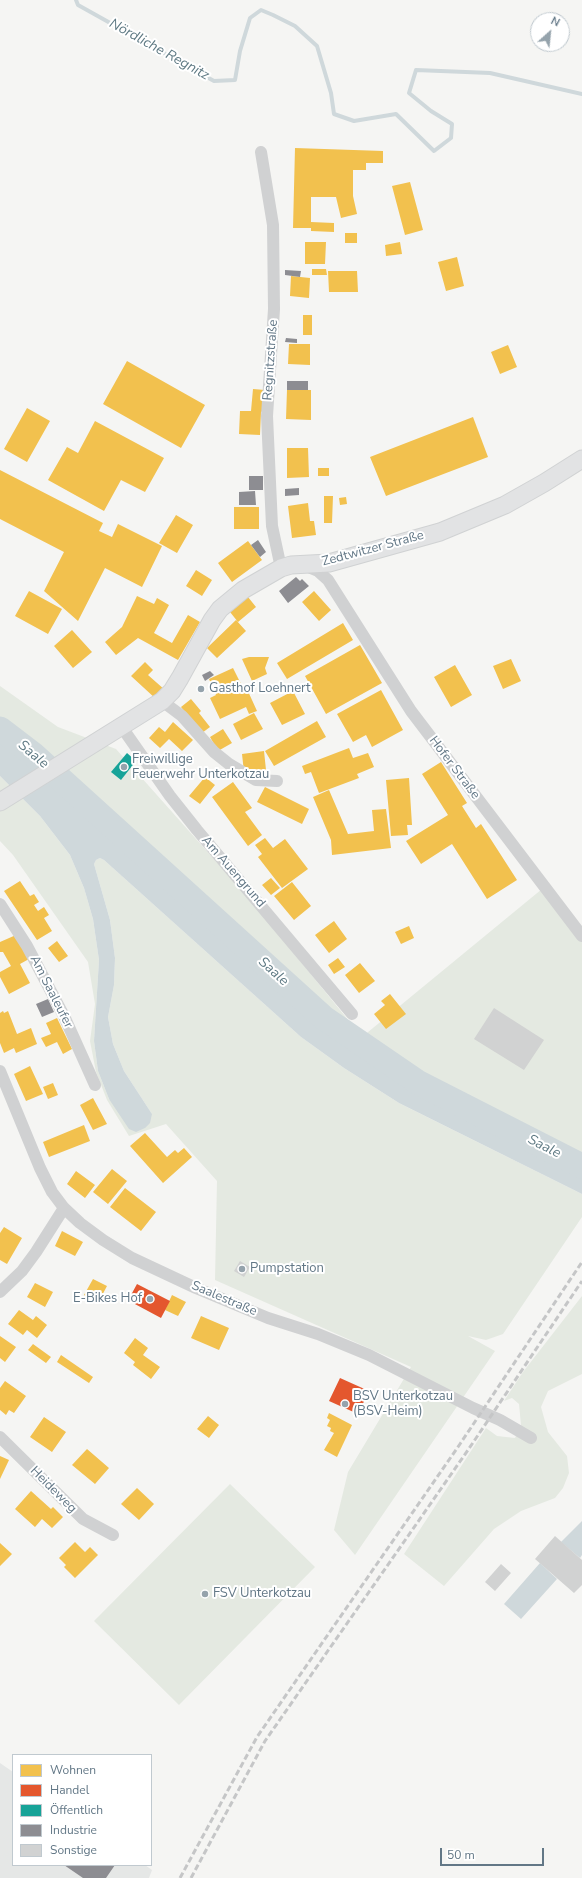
<!DOCTYPE html>
<html>
<head>
<meta charset="utf-8">
<style>
  body { margin:0 }
  #map { position:relative; width:582px; height:1878px; overflow:hidden; background:#f5f5f3; font-family:"Nunito Sans",sans-serif }
  canvas { display:block }
  .legend { position:absolute; left:12px; top:1754px; width:140px; height:112px; box-sizing:border-box; background:#fff; border:1px solid #c0c9cf; margin:0; padding:5px 7px; list-style:none; font-size:12px; color:#627786 }
  .legend li { display:flex; align-items:center; gap:8px; height:20px }
  .legend b { width:20px; border:1px solid #c0c9cf }
  .north { position:absolute; left:530px; top:12px; width:40px; height:40px; box-sizing:border-box; background:#fff; border:1px solid #c0c9cf; border-radius:50%; rotate:27deg; font-size:11px; font-weight:700; line-height:16px; text-align:center; color:#627786 }
  .north::after { content:''; display:block; margin:auto; width:14px; height:18px; background:#95a3ac; clip-path:polygon(50% 0,100% 100%,50% 72%,0 100%) }
  .scale { position:absolute; left:440px; top:1848px; width:104px; height:18px; box-sizing:border-box; border:2px solid #627786; border-top:0; padding-left:5px; font-size:12px; line-height:14px; white-space:nowrap; color:#627786; -webkit-text-stroke:3px #fff; paint-order:stroke }
</style>
</head>
<body>
<div id="map">
<canvas width="582" height="1878"></canvas>
<ul class="legend">
<li><b style="height:11px;background:#f2c14e"></b>Wohnen</li>
<li><b style="height:11px;background:#e4572e"></b>Handel</li>
<li><b style="height:11px;background:#17a398"></b>Öffentlich</li>
<li><b style="height:11px;background:#8d8d92"></b>Industrie</li>
<li><b style="height:11px;background:#d1d2d2"></b>Sonstige</li>
</ul>
<div class="north">N</div>
<div class="scale">50 m</div>
</div>
<script>
const context = document.querySelector('canvas').getContext('2d');
context.lineJoin = 'round';
function paint(path, color) { context.fillStyle = color; context.fill(path, 'evenodd'); }
const shape = rows => new Path2D(rows.map(r => 'M' + r).join(''));
function stroke(path, color, width, dash) { context.strokeStyle = color; context.lineWidth = width; context.lineCap = dash ? 'butt' : 'round'; context.setLineDash(dash || []); context.stroke(path); }
function write(font, color, halo, rows, align = 'center') {
  context.font = font + ' "Nunito Sans",sans-serif'; context.lineWidth = 4; context.setLineDash([]); context.textBaseline = 'middle'; context.strokeStyle = halo; context.fillStyle = color; for (const [text, x, y, turn = 0] of rows) {
    context.save(); context.translate(x, y); context.rotate((+turn || 0) * Math.PI / 180); context.textAlign = isNaN(turn) ? turn : align; if (halo) context.strokeText(text, 0, 0); context.fillText(text, 0, 0); context.restore();
  }
}
paint(shape([
  [0,1763,13,1772,13,1865,145,1865,152,1870,149,1878,0,1878]
]), '#e5e7e6');
paint(shape([
  [0,686,58,727,116,749,253,903,362,1037,542,889,582,942,582,1162,480,1115,413,1082,352,1044,308,1009,0,722],
  [0,776,40,816,70,855,84,888,93,919,99,960,94,1041,98,1071,109,1099,152,1114,124,1071,113,1044,108,1017,114,985,115,958,110,920,94,864,96,860,100,858,104,860,301,1037,344,1068,399,1103,582,1194,582,1217,503,1334,486,1340,468,1336,495,1351,355,1555,334,1530,348,1472,411,1367,215,1280,217,1181,166,1124,129,1136,107,1100,96,1072,90,1041,95,1004,88,962,13,855,0,841],
  [582,1296,582,1374,548,1391,541,1407,548,1432,567,1456,569,1473,563,1488,555,1498,521,1511,494,1529,444,1586,404,1554,486,1428,497,1436,515,1438,521,1425,519,1404,512,1398,504,1401,523,1372],
  [230,1484,315,1567,179,1705,94,1621]
]), '#e4e9e1');
paint(shape([
  [0,722,308,1009,352,1044,413,1082,480,1115,582,1162,582,1194,399,1103,344,1068,301,1037,104,860,100,858,96,860,94,864,110,920,115,958,114,985,108,1017,113,1044,124,1071,152,1114,150,1123,145,1128,136,1132,129,1129,109,1099,98,1071,94,1041,99,960,93,919,84,888,70,855,40,816,0,776],
  [582,1521,582,1555,580,1558,561,1542],
  [540,1563,557,1579,521,1619,504,1604]
]), '#cfd8db');
paint(shape([
  [295,148,383,151,383,163,366,163,366,170,353,170,353,196,357,214,341,218,336,197,311,197,311,222,334,223,334,232,311,231,311,228,293,228],
  [410,182,423,230,405,235,392,186],
  [345,233,357,233,357,243,345,243],
  [305,242,326,242,325,264,305,264],
  [400,242,402,254,386,256,385,245],
  [457,257,464,286,446,291,438,262],
  [312,269,326,269,327,275,312,275],
  [328,271,357,271,358,292,329,292],
  [291,276,310,278,309,298,290,296],
  [303,315,312,315,312,335,303,335],
  [289,344,310,344,310,365,288,364],
  [508,345,517,367,500,374,491,352],
  [127,361,205,405,181,448,103,404],
  [253,389,265,390,263,411,261,412,260,435,239,434,240,411,251,411],
  [287,390,311,390,311,420,286,419],
  [27,408,50,421,27,462,4,449],
  [473,417,488,457,386,496,370,457],
  [95,421,164,458,145,492,121,480,104,511,48,480,67,447,78,453],
  [287,448,308,448,309,477,287,478],
  [318,468,329,468,329,476,318,476],
  [0,470,103,523,99,531,112,537,118,524,162,546,142,587,105,568,78,621,44,591,64,552,0,519],
  [324,496,333,496,332,523,324,523],
  [346,497,347,504,340,505,339,498],
  [308,503,310,521,314,521,316,535,292,538,288,506],
  [234,507,259,507,259,529,234,529],
  [176,515,193,525,177,553,159,543],
  [248,541,262,560,232,582,218,563],
  [196,570,212,580,202,596,186,586],
  [29,591,62,609,48,634,15,616],
  [314,591,331,610,319,621,302,602],
  [137,596,154,604,157,598,169,605,154,633,172,643,188,615,200,622,178,660,138,638,116,655,105,642,122,627],
  [248,597,256,607,238,622,230,612],
  [236,620,246,631,217,658,207,648],
  [343,623,353,640,287,679,277,663],
  [72,630,92,652,73,668,54,646],
  [360,645,382,683,326,714,305,676],
  [249,657,269,657,265,668,267,674,252,681,242,659],
  [511,659,521,681,503,689,493,666],
  [145,662,153,670,148,675,165,690,156,699,131,676],
  [455,665,472,695,451,707,434,677],
  [233,668,244,690,247,689,257,711,249,714,246,707,220,719,210,698,216,695,209,679],
  [381,690,403,730,372,747,366,735,353,742,337,714],
  [293,691,305,714,282,725,270,703],
  [191,699,201,711,199,713,210,727,202,733,181,707],
  [254,713,263,729,241,740,233,724],
  [317,721,326,737,274,766,265,751],
  [173,722,193,740,182,751,169,739,160,748,149,738,159,727,165,732],
  [223,729,232,743,218,751,210,737],
  [349,748,353,758,368,753,374,767,357,774,359,778,319,793,311,772,305,774,302,766],
  [264,751,266,770,260,770,261,775,244,772,242,754],
  [441,762,467,803,462,806,476,828,481,824,517,880,487,899,452,844,421,864,406,841,448,815,422,774],
  [205,777,215,785,200,804,189,796],
  [409,778,412,825,407,825,408,835,391,836,386,780],
  [233,782,252,808,245,812,262,835,248,846,212,797],
  [265,787,309,809,302,824,257,802],
  [329,790,348,834,374,831,372,810,386,809,391,848,332,855,331,840,313,797],
  [265,838,273,848,285,839,308,869,282,888,258,857,262,854,255,845],
  [271,878,280,888,271,895,262,885],
  [20,881,30,896,34,894,39,902,34,905,38,911,44,907,49,915,44,918,52,931,37,940,4,891],
  [292,882,311,906,294,920,274,896],
  [334,921,347,939,329,953,315,935],
  [409,926,414,938,401,944,395,932],
  [16,935,29,959,20,964,30,983,9,994,0,977,0,972,11,966,3,952,0,952,0,942],
  [57,941,68,956,59,962,48,948],
  [338,958,345,967,334,974,328,965],
  [360,963,375,981,359,993,345,975],
  [390,994,406,1014,386,1029,374,1014,385,1005,381,1001],
  [3,1011,4,1013,8,1011,17,1034,31,1028,37,1044,16,1053,14,1048,4,1053,0,1043,0,1013],
  [57,1018,72,1049,63,1054,57,1042,46,1047,41,1038,51,1034,46,1023],
  [30,1066,43,1094,26,1101,14,1074],
  [53,1083,58,1095,48,1099,43,1087],
  [93,1098,107,1124,93,1130,80,1105],
  [84,1125,90,1141,49,1157,43,1142],
  [145,1133,167,1157,175,1150,178,1153,184,1148,192,1157,163,1183,130,1146],
  [112,1169,127,1181,108,1204,93,1192],
  [76,1171,95,1185,85,1198,67,1184],
  [125,1188,156,1212,141,1231,110,1207],
  [4,1227,22,1238,7,1264,0,1260,0,1233],
  [62,1231,83,1242,75,1256,55,1246],
  [93,1279,107,1286,98,1303,84,1295],
  [35,1283,53,1292,45,1307,27,1297],
  [172,1295,186,1302,178,1316,165,1310],
  [19,1310,33,1320,36,1316,47,1325,37,1338,27,1330,23,1335,8,1324],
  [201,1316,229,1328,219,1350,191,1338],
  [0,1336,16,1347,5,1362,0,1358],
  [135,1338,148,1348,143,1355,160,1367,151,1379,133,1365,135,1362,124,1353],
  [33,1344,51,1357,46,1363,28,1350],
  [61,1355,93,1377,89,1383,57,1362],
  [5,1381,26,1396,14,1413,9,1410,6,1415,0,1410,0,1388],
  [329,1413,352,1425,337,1457,324,1450,334,1433,330,1431,331,1428,327,1426,330,1420,327,1418],
  [208,1416,219,1425,209,1438,197,1429],
  [44,1417,66,1432,52,1452,30,1437],
  [87,1449,109,1468,95,1484,72,1465],
  [0,1456,9,1460,0,1479],
  [137,1488,154,1504,139,1520,121,1504],
  [31,1491,51,1509,53,1507,63,1517,52,1528,42,1519,35,1527,15,1509],
  [75,1542,85,1552,90,1547,98,1555,75,1578,64,1567,66,1565,59,1558],
  [0,1543,12,1554,0,1566]
]), '#f2c14e');
paint(shape([
  [137,1284,170,1301,161,1318,133,1303,135,1298,131,1295],
  [340,1378,369,1391,358,1414,329,1401]
]), '#e4572e');
paint(shape([
  [127,753,136,761,121,780,111,772]
]), '#17a398');
paint(shape([
  [285,270,301,271,300,277,285,275],
  [286,338,297,339,297,343,285,342],
  [287,381,308,381,308,390,287,390],
  [249,476,263,476,263,490,249,490],
  [299,488,299,495,285,496,285,489],
  [255,491,256,505,239,505,239,492],
  [258,540,266,552,260,557,251,545],
  [296,577,300,581,302,579,309,586,288,603,279,591],
  [210,671,214,675,205,681,202,675],
  [48,999,54,1012,42,1017,36,1004],
  [64,1865,115,1865,106,1878,83,1878]
]), '#8d8d92');
stroke(shape([
  [76,0,78,5,214,81,235,80,240,51,250,18,261,10,273,15,295,26,317,46,331,93,334,114,354,121,396,114,434,151,451,138,452,124,431,111,409,93,416,70,490,73,582,94]
]), '#cfd8db', 4);
stroke(shape([
  [0,729,34,755,324,1018,419,1083,582,1166]
]), '#cfd8db', 25);
paint(shape([
  [494,1008,544,1040,524,1070,474,1039],
  [240,1261,250,1267,244,1277,234,1271],
  [555,1536,582,1560,582,1585,574,1593,535,1559],
  [501,1564,511,1573,495,1591,485,1582]
]), '#d1d2d2');
const secondary = shape([
  [0,802,162,701,172,691,180,678,212,620,220,609,243,590,281,568,291,565,329,563,440,532,505,505,544,483,582,459]
]);
stroke(secondary, '#d0d2d3', 19);
stroke(shape([
  [261,152,273,225,274,309,267,416,272,526,281,568],
  [306,566,318,571,328,580,411,711,582,936],
  [162,701,182,716,214,752,229,764,256,780,277,781],
  [121,726,170,796,197,830,352,1014],
  [0,904,27,946,64,1016,95,1085],
  [0,1071,40,1168,52,1192,64,1208,80,1223,103,1240,132,1258,196,1288,268,1318,318,1334,369,1355,473,1408,500,1420,531,1438],
  [0,1292,22,1271,36,1252,64,1208],
  [0,1437,83,1519,113,1535]
]), '#d0d1d2', 12);
stroke(secondary, '#e2e3e4', 17);
stroke(shape([
  [180,1878,257,1737,460,1444,582,1262],
  [191,1878,265,1741,468,1450,582,1281]
]), '#c5c6c7', 3, [6, 3]);
for (const [x, y, r, color] of [
  [201,689,4,"#95a3ac"],
  [124,767,4,"#95a3ac"],
  [242,1269,4,"#95a3ac"],
  [150,1299,4,"#95a3ac"],
  [345,1404,4,"#95a3ac"],
  [205,1594,4,"#95a3ac"]
]) { const dot = new Path2D(); dot.arc(x, y, r, 0, 2 * Math.PI); context.fillStyle = color; context.fill(dot); stroke(dot, '#fff', 1.5); }
write('13px', '#627786', '#fff', [
  ["Regnitzstraße",271,360,-86],
  ["Zedtwitzer Straße",373,549,-15],
  ["Hofer Straße",454,768,53],
  ["Am Auengrund",233,872,49],
  ["Am Saaleufer",51,992,63],
  ["Saalestraße",224,1299,23],
  ["Heideweg",53,1490,45]
]);
write('13px', '#627786', '#fff', [
  ["Gasthof Loehnert",209,689],
  ["Freiwillige",132,760],
  ["Feuerwehr Unterkotzau",132,775],
  ["Pumpstation",250,1269],
  ["E-Bikes Hof",142,1299,"right"],
  ["BSV Unterkotzau",353,1397],
  ["(BSV-Heim)",353,1412],
  ["FSV Unterkotzau",213,1594]
], 'left');
write('italic 14px', '#5e7983', '#fff', [
  ["Nördliche Regnitz",159,50,29],
  ["Saale",33,755,40],
  ["Saale",273,972,42],
  ["Saale",544,1147,27]
]);
</script>
</body>
</html>
